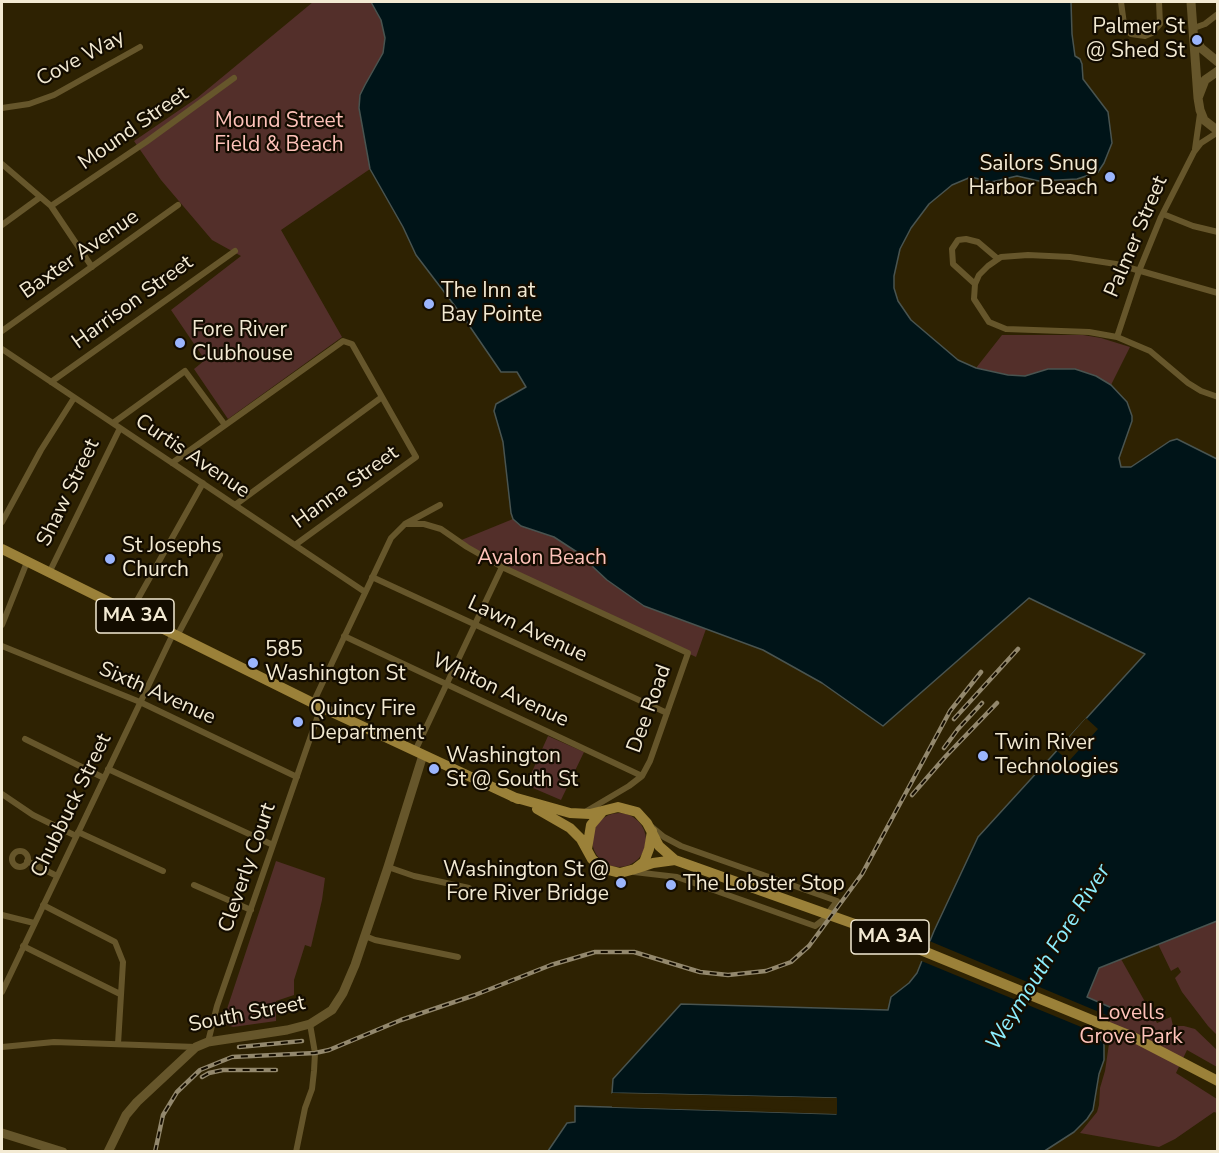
<!DOCTYPE html>
<html>
<head>
<meta charset="utf-8">
<style>
  body { margin:0 }
  #map { position:relative; width:1219px; height:1153px; overflow:hidden; background:#2e2202; font-family:"Nunito Sans",sans-serif }
  canvas { display:block }
  .frame { position:absolute; inset:0; border:3px solid #f3ead3; pointer-events:none }
</style>
</head>
<body>
<div id="map">
<canvas width="1219" height="1153"></canvas>
<div class="frame"></div>
</div>
<script>
const context = document.querySelector('canvas').getContext('2d');
context.lineJoin = 'round';
function paint(path, color) { context.fillStyle = color; context.fill(path, 'evenodd'); }
const shape = rows => new Path2D(rows.map(r => 'M' + r).join(''));
function stroke(path, color, width, dash) { context.strokeStyle = color; context.lineWidth = width; context.lineCap = dash ? 'butt' : 'round'; context.setLineDash(dash || []); context.stroke(path); }
function write(font, color, halo, rows, align = 'center') {
  context.font = font + ' "Nunito Sans",sans-serif'; context.lineWidth = 4.5; context.setLineDash([]); context.textBaseline = 'middle'; context.strokeStyle = halo; context.fillStyle = color; for (const [text, x, y, turn = 0] of rows) {
    context.save(); context.translate(x, y); context.rotate((+turn || 0) * Math.PI / 180); context.textAlign = isNaN(turn) ? turn : align; if (halo) context.strokeText(text, 0, 0); context.fillText(text, 0, 0); context.restore();
  }
}
paint(shape([
  [313,2,371,2,381,20,385,37,383,53,360,95,359,108,370,169,281,230,342,337,228,419,194,369,205,360,171,310,241,256,212,240,161,180,134,141,197,98],
  [1002,335,1083,335,1101,338,1130,347,1111,385,1096,376,1075,369,1048,369,1025,376,1008,375,976,368],
  [513,519,521,526,554,537,577,552,607,580,644,606,706,629,696,657,502,567,459,541],
  [548,736,584,752,561,800,526,785],
  '592 840a27 27 0 1 1 54 0a27 27 0 1 1-54 0Z',
  [276,861,325,878,322,900,311,947,305,945,294,980,294,995,276,1001,276,1021,233,1027,224,1024,225,1015],
  [1217,921,1217,1035,1208,1026,1182,992,1175,978,1181,972,1178,967,1171,971,1158,944],
  [1121,959,1157,1023,1171,1017,1173,1026,1184,1026,1195,1029,1217,1050,1217,1067,1187,1050,1176,1073,1217,1099,1217,1113,1214,1112,1175,1139,1159,1147,1080,1133,1097,1112,1099,1105,1100,1088,1105,1071,1109,1044,1099,1039,1112,1008,1087,997,1099,968]
]), '#532f2a');
const water = shape([
  [371,2,1071,2,1072,34,1075,56,1080,59,1082,64,1083,79,1108,112,1112,143,1104,163,1098,172,1077,179,1039,181,1017,176,991,182,971,177,952,185,929,204,911,228,900,249,894,276,894,288,898,301,911,320,958,360,976,368,1008,375,1025,376,1048,369,1075,369,1096,376,1111,385,1127,402,1132,416,1132,421,1119,458,1121,467,1131,467,1170,441,1177,439,1217,459,1217,921,1099,968,1087,997,1112,1008,1099,1039,1104,1042,1104,1060,1099,1074,1093,1110,1087,1119,1074,1132,1043,1152,548,1151,567,1123,575,1122,575,1106,836,1114,836,1098,612,1093,613,1079,681,1004,888,1010,891,997,909,983,917,973,934,931,978,837,1145,654,1029,598,883,726,822,683,763,650,644,606,607,580,577,552,554,537,521,526,513,519,511,513,503,442,494,411,496,404,526,387,517,372,501,372,464,318,416,255,403,227,370,169,359,108,360,95,365,85,383,53,385,38,381,20,371,2]
]);
paint(water, '#001418');
stroke(water, '#495450', 1.5);
paint(shape([
  [1086,718,1098,729,1069,761,1057,751],
  [927,940,1111,1017,1103,1036,919,960],
  [612,1093,837,1098,837,1114,612,1107,612,1104,834,1111,834,1101,612,1096]
]), '#2e2202');
stroke(shape([
  [1121,2,1124,24,1126,30,1131,34,1145,36,1152,33,1160,24,1159,2],
  [1194,28,1205,24,1218,14],
  [2,108,29,104,54,95,140,47],
  [1195,149,1200,114],
  [2,164,51,206,92,267],
  [51,206,146,142,234,78],
  [1163,214,1193,226,1218,232],
  [2,225,39,198],
  [975,284,953,264,952,249,958,240,966,239,978,242,998,259],
  [1218,293,1116,264,1070,257,1028,255,1001,257,988,266,979,275,975,284,974,299,989,322,1006,329,1089,332,1117,337,1150,351,1188,383,1201,391,1218,397],
  [2,331,178,205],
  [1117,337,1139,271,1161,217,1194,152,1201,143,1218,132],
  [2,349,365,592],
  [51,382,235,251],
  [113,423,185,371,225,425],
  [172,463,339,344,343,341,352,344,416,457,295,545],
  [235,505,382,397],
  [2,522,41,450,74,398],
  [405,524,424,524,441,529,467,547,502,567,688,653,650,761,642,776,629,786,585,812],
  [49,573,120,428],
  [372,577,667,713],
  [130,613,203,483],
  [2,625,27,562],
  [177,636,220,555],
  [344,636,642,776],
  [2,646,140,702,297,777],
  [313,703,391,538,405,524,440,505],
  [25,739,104,778],
  [415,751,502,567],
  [108,769,273,845],
  [2,794,33,815,76,836],
  [78,832,163,871],
  '12 859a8 8 0 1 1 16 0a8 8 0 1 1-16 0Z',
  [27,861,57,876],
  [388,867,414,876,469,888],
  [634,872,677,877,815,926,823,920,837,901,681,846,664,837,652,827],
  [194,885,251,910],
  [43,905,115,942,123,962,118,1044],
  [2,915,34,923],
  [365,936,375,940,458,957],
  [23,946,120,994],
  [2,992,173,634],
  [208,1042,217,1006,321,707],
  [2,1047,54,1042,196,1047],
  [296,1152,305,1108,312,1089,314,1071,315,1053,310,1024]
]), '#66562b', 6);
stroke(shape([
  [1191,2,1198,98],
  [1196,39,1201,48,1218,62],
  [1218,71,1205,80,1198,98,1200,110,1204,120,1218,131],
  [2,1133,63,1152],
  [108,1152,126,1115,137,1102,196,1047,208,1042,287,1030,310,1024,332,1010,343,993,355,965,388,867,423,755]
]), '#66562b', 9);
stroke(shape([
  [2,549,321,707,518,799],
  [513,797,570,813,590,814,618,807,637,812,647,823,659,846,675,860,877,932,1133,1037,1218,1081],
  [537,809,570,828,581,839,592,859,599,865,608,870,620,873,635,869,644,862,649,849,652,831],
  [587,849,591,825,602,812],
  [638,868,653,863,675,860]
]), '#9b8139', 10);
const rail = shape([
  [954,719,1018,649],
  [944,748,958,729,982,703],
  [912,795,946,756,997,703],
  [239,1047,302,1041],
  [202,1077,209,1073,223,1070,276,1070],
  [155,1152,163,1115,177,1092,200,1070,232,1057,315,1053,329,1050,401,1020,475,995,551,965,595,952,634,952,700,972,728,975,766,971,791,962,809,946,862,874,950,711,981,672]
]);
stroke(rail, '#93886d', 4.5);
stroke(rail, '#130c00', 2, [7]);
for (const [x, y, r, color] of [
  [1197,40,6,"#9bb5fd"],
  [1110,177,6,"#9bb5fd"],
  [429,304,6,"#9bb5fd"],
  [180,343,6,"#9bb5fd"],
  [110,559,6,"#9bb5fd"],
  [253,663,6,"#9bb5fd"],
  [298,722,6,"#9bb5fd"],
  [983,756,6,"#9bb5fd"],
  [434,769,6,"#9bb5fd"],
  [621,883,6,"#9bb5fd"],
  [671,885,6,"#9bb5fd"]
]) { const dot = new Path2D(); dot.arc(x, y, r, 0, 2 * Math.PI); context.fillStyle = color; context.fill(dot); stroke(dot, '#130c00', 2); }
for (const [x, y, w] of [
  [135,616,78],
  [890,937,78]
]) { const box = new Path2D(); box.roundRect(x - w / 2, y - 17, w, 34, 4.5); context.fillStyle = '#130c00'; context.fill(box); stroke(box, '#f3ead3', 1.5); }
write('bold 20px', '#f3ead3', null, [
  ["MA 3A",135,616],
  ["MA 3A",890,937]
]);
write('21px', '#f3ead3', '#130c00', [
  ["Palmer St",1185,28,"right"],
  ["@ Shed St",1185,52,"right"],
  ["Sailors Snug",1098,165,"right"],
  ["Harbor Beach",1098,189,"right"],
  ["The Inn at",441,292],
  ["Bay Pointe",441,316],
  ["Fore River",192,331],
  ["Clubhouse",192,355],
  ["St Josephs",122,547],
  ["Church",122,571],
  ["585",265,651],
  ["Washington St",265,675],
  ["Quincy Fire",310,710],
  ["Department",310,734],
  ["Twin River",995,744],
  ["Technologies",995,768],
  ["Washington",446,757],
  ["St @ South St",446,781],
  ["Washington St @",609,871,"right"],
  ["Fore River Bridge",609,895,"right"],
  ["The Lobster Stop",683,885]
], 'left');
write('21px', '#f3ead3', '#130c00', [
  ["Cove Way",81,59,-28],
  ["Mound Street",134,129,-35],
  ["Palmer Street",1137,237,-67],
  ["Baxter Avenue",80,255,-35],
  ["Harrison Street",133,303,-36],
  ["Curtis Avenue",192,457,34],
  ["Hanna Street",346,488,-36],
  ["Shaw Street",69,493,-64],
  ["Lawn Avenue",527,630,25],
  ["Whiton Avenue",500,691,25],
  ["Sixth Avenue",157,694,24],
  ["Dee Road",650,709,-70],
  ["Chubbuck Street",72,806,-64],
  ["Cleverly Court",248,868,-71],
  ["South Street",247,1015,-11]
]);
write('21px', '#ffc3ba', '#130c00', [
  ["Mound Street",279,122],
  ["Field & Beach",279,146],
  ["Avalon Beach",542,559],
  ["Lovells",1131,1014],
  ["Grove Park",1131,1038]
]);
write('italic 22px', '#8dedfc', '#130c00', [
  ["Weymouth Fore River",1049,958,-58]
]);
</script>
</body>
</html>
